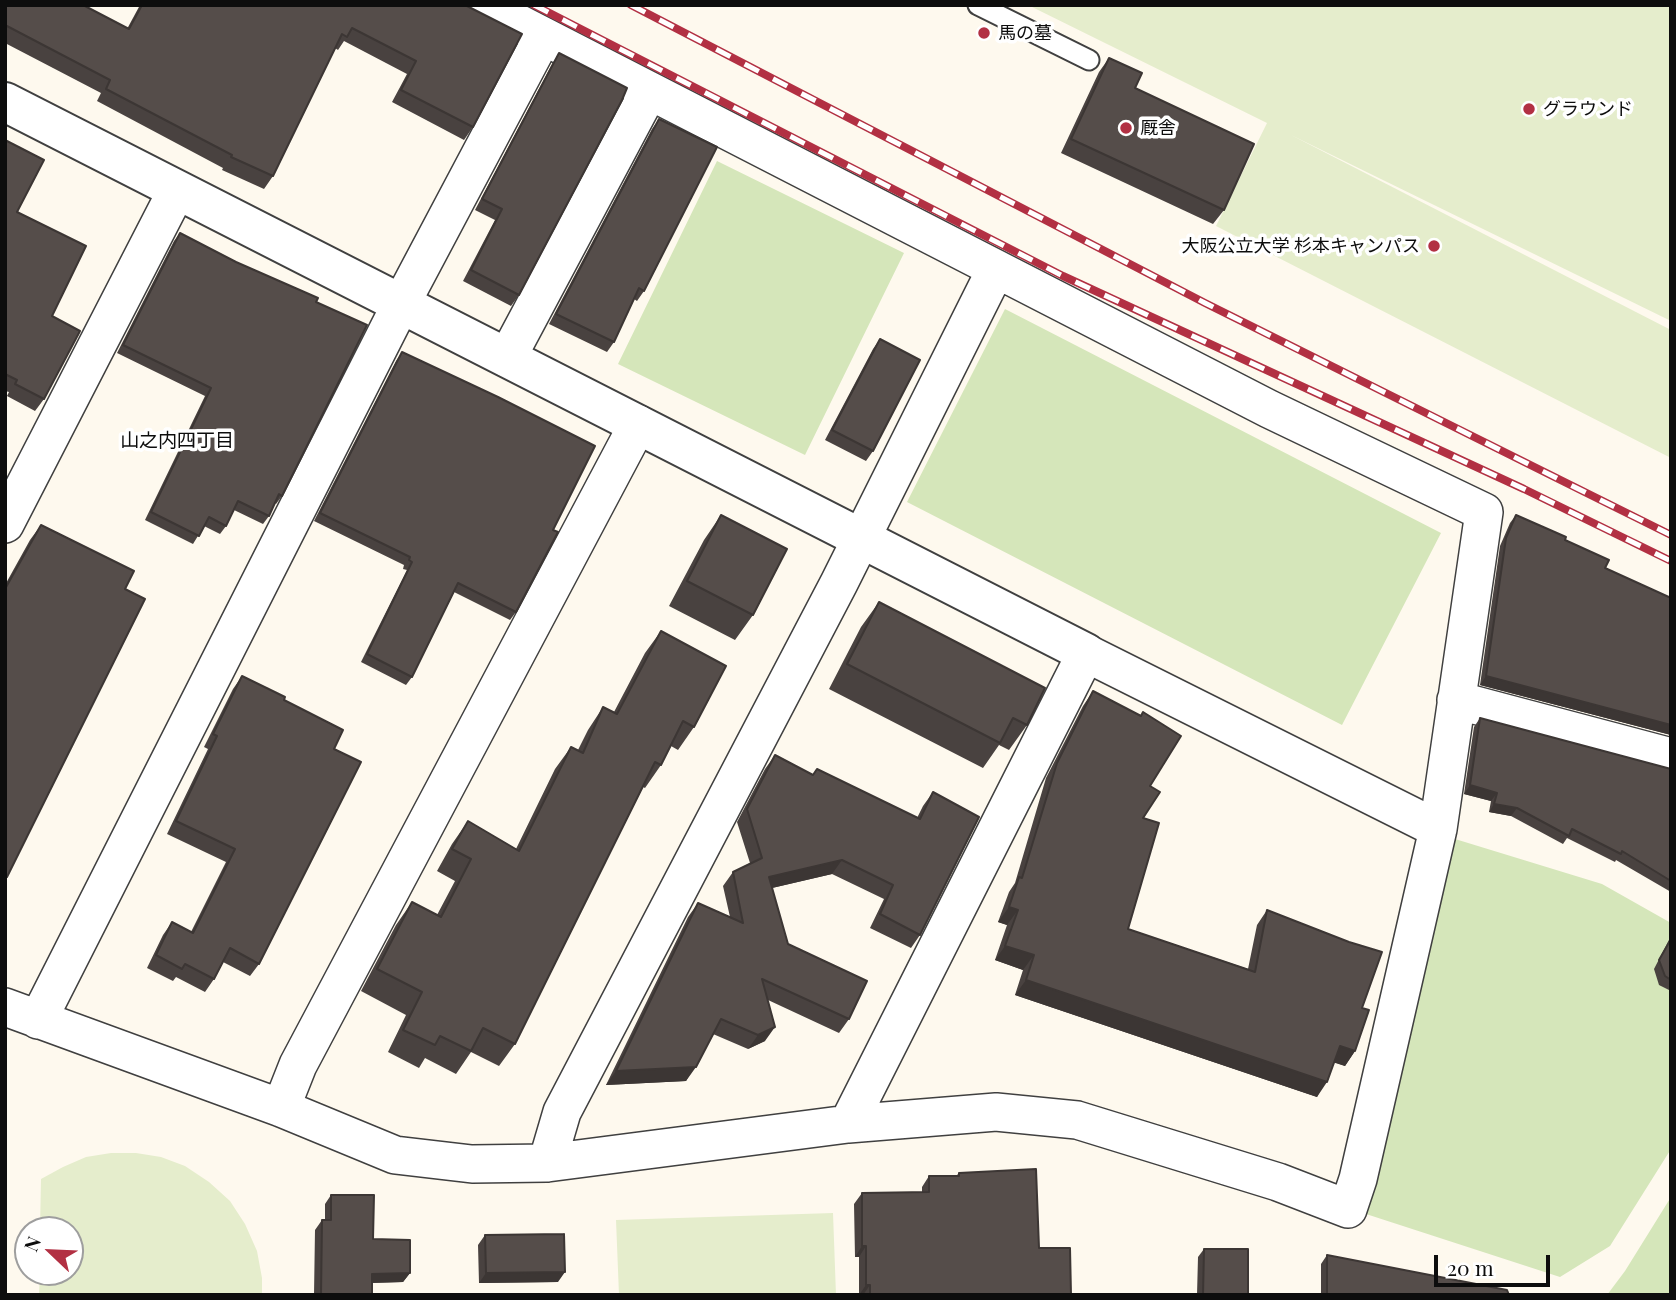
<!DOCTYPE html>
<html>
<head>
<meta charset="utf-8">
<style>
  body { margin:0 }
  #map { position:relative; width:1676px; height:1300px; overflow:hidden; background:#fef9ee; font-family:"Playfair Display",serif }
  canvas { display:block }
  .frame { position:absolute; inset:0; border:7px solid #0d0d0d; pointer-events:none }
  .north { position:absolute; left:14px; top:1216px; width:70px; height:70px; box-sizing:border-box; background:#fff; border:2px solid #9e9e9e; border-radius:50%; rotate:293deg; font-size:19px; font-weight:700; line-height:28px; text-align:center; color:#0d0d0d }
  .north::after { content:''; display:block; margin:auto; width:24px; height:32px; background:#b23043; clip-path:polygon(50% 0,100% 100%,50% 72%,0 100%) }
  .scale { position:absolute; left:1434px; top:1255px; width:116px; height:32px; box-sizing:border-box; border:4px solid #0d0d0d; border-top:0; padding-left:9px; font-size:21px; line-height:24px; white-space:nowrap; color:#0d0d0d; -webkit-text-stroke:5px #fff; paint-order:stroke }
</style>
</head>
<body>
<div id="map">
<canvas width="1676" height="1300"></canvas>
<div class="frame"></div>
<div class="north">N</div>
<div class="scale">20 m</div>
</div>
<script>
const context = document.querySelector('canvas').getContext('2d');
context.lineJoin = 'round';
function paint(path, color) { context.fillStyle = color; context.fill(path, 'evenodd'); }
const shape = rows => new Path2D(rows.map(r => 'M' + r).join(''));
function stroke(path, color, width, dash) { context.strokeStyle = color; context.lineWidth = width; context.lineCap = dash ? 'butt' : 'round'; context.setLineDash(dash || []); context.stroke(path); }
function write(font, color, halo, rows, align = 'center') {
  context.font = font + ' "Playfair Display","Noto Sans JP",serif'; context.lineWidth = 7; context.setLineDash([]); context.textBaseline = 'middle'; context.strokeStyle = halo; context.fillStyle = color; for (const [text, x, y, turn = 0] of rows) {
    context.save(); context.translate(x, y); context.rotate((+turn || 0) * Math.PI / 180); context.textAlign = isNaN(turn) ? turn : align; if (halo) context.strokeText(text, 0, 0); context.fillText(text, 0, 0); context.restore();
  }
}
paint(shape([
  [717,161,904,253,805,455,618,364],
  [1005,309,1441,533,1342,725,907,502],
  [1442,835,1602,884,1671,923,1671,1149,1610,1246,1560,1277,1366,1214],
  [1671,1197,1671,1295,1607,1295,1625,1271]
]), '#d5e6ba');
paint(shape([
  [1028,5,1671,5,1671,321,1291,135,1671,330,1671,458,1216,226,1267,123],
  [111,1153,136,1153,161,1157,185,1166,209,1182,230,1201,245,1224,257,1251,262,1278,262,1295,39,1295,40,1272,70,1272,70,1230,40,1230,41,1179,63,1167,86,1157],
  [833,1213,836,1295,619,1295,616,1220]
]), '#e5edcc');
const service = shape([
  [978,5,1089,60]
]);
const minor = shape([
  [507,358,649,91],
  [5,524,177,190],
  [1456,700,1671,757],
  [5,1007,281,1108,395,1155,472,1164,547,1163,848,1124,996,1112,1077,1120,1278,1182,1348,1209,1358,1179,1438,829,1484,512,1269,409,483,5],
  [38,1020,401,304,543,36],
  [281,1108,298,1065,638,424],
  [848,1124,1086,653,1438,829],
  [547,1163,562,1112,839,583,996,269]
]);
const tertiary = shape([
  [5,102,1086,653]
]);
stroke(service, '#404040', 23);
stroke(minor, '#404040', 40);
stroke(tertiary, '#404040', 42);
stroke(service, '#fff', 19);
stroke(minor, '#fff', 37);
stroke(tertiary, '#fff', 38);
const rail = shape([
  [534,5,1063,276,1524,489,1671,561],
  [631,5,1205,303,1671,535]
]);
stroke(rail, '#b23043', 8);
stroke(rail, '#fff', 5, [16]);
paint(shape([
  [5,5,127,29,140,5,465,5,473,127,464,140,392,102,407,74,344,41,338,50,335,48,273,176,264,189,222,170,223,168,97,101,101,93,5,43],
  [559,53,519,295,511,306,463,281,495,220,475,210,552,64],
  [1109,58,1135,88,1224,210,1213,224,1061,153,1099,72],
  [659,119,644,291,637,301,634,299,614,342,607,352,549,324,652,129],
  [5,140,17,212,52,316,44,399,35,411,7,396,9,392,5,391],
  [180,233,316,302,282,496,276,504,275,503,269,516,263,524,234,510,226,526,220,534,204,526,193,544,145,520,205,396,117,353,174,241],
  [880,339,873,451,866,461,825,440,873,349],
  [402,352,553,530,516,612,510,620,454,592,412,677,406,685,361,662,407,570,403,569,404,565,314,521,396,361],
  [721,515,753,615,735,640,669,606,704,540],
  [1516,515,1565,540,1605,568,1671,598,1671,735,1480,685,1500,546,1510,523],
  [41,525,125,589,5,879,5,585,30,540],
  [879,602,1027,725,1009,750,999,745,983,768,829,689,861,627],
  [661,631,694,727,678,750,671,746,661,765,645,788,643,787,515,1044,499,1066,471,1052,456,1074,425,1058,419,1068,388,1052,406,1015,361,991,396,925,412,902,437,915,455,881,437,871,452,844,468,821,516,849,555,769,571,747,578,750,588,730,603,707,614,712,645,653],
  [242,676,284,700,334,749,259,964,250,976,223,962,214,979,205,992,176,977,173,981,147,968,163,935,172,922,191,932,226,862,167,834,208,749,204,747,233,689],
  [1093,691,1150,786,1143,818,1128,929,1248,969,1257,925,1267,910,1362,1008,1355,1051,1345,1066,1334,1062,1317,1097,1015,995,1023,970,995,960,1007,925,998,922,1009,892,1015,883,1046,778,1083,706],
  [1480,718,1671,769,1671,892,1616,860,1615,862,1567,838,1563,844,1511,816,1489,812,1491,801,1464,794,1474,727],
  [775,755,812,775,817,769,917,818,923,806,933,792,920,935,911,948,870,928,884,899,832,874,772,888,788,944,849,1019,839,1033,768,1000,765,1041,748,1049,713,1034,686,1081,606,1085,688,917,698,903,730,917,723,886,733,872,750,863,737,822,765,769],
  [1671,936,1671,991,1659,985,1654,969],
  [959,1173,1039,1248,1071,1295,859,1295,859,1257,855,1257,854,1204,862,1193,922,1193,922,1187,929,1176,956,1176],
  [331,1195,373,1239,410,1273,403,1282,372,1283,372,1295,314,1295,315,1230,322,1220,325,1220,325,1204],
  [485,1235,558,1282,479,1283,478,1245],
  [1204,1249,1248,1295,1197,1295,1198,1257],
  [1327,1255,1509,1295,1321,1295,1321,1264]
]), '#494240');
paint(shape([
  [1486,676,1671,725,1671,735,1480,685],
  [1470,785,1497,793,1491,801,1464,794],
  [1494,804,1517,808,1511,816,1489,812],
  [842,860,832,874,759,891,769,877],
  [1009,907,1018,910,1007,925,998,922],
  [1005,946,1034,955,1023,970,995,960],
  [1026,980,1327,1082,1317,1097,1015,995],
  [775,1027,765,1041,748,1049,758,1035],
  [1340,1046,1355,1051,1345,1066,1329,1061],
  [696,1067,686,1081,606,1085,616,1071],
  [862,1246,866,1246,859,1257,855,1257],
  [565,1272,558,1282,479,1283,486,1273],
  [410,1273,403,1282,366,1283,372,1274],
  [866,1285,870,1285,863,1295,859,1295]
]), '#3c3634');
const building = shape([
  [5,5,83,5,129,29,142,5,465,5,522,34,473,127,401,90,416,61,352,28,347,37,342,34,273,176,231,157,232,155,106,89,110,80,5,25,5,5],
  [559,53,627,88,622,100,519,295,471,270,502,209,482,199,559,53],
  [1109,58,1142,73,1135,88,1254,144,1224,210,1071,139,1109,58],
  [659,119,717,147,644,291,639,288,614,342,556,314,659,119],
  [5,140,44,160,17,212,86,246,52,316,80,331,44,399,15,384,17,380,5,374,5,140],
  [180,233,236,262,318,298,316,302,367,325,282,496,279,494,269,516,238,501,226,526,209,517,199,536,151,512,211,388,123,345,180,233],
  [880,339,920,360,873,451,832,430,880,339],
  [402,352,498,397,595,446,553,530,558,532,516,612,458,583,412,677,367,654,412,562,409,560,410,557,320,513,402,352],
  [721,515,787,549,753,615,687,581,721,515],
  [1516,515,1566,537,1565,540,1609,560,1605,568,1671,598,1671,725,1486,676,1506,538,1516,515],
  [41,525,134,571,125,589,145,599,7,877,5,876,5,589,41,525],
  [879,602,1045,688,1027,725,1013,718,1000,743,847,664,879,602],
  [661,631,726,666,694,727,683,721,661,765,655,762,515,1044,483,1028,471,1051,440,1036,435,1045,403,1030,422,992,377,969,412,902,441,917,471,859,452,849,468,821,519,851,571,747,583,753,603,707,617,714,661,631],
  [242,676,285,697,284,700,343,730,334,749,361,762,259,964,230,948,214,979,185,964,182,969,156,955,172,922,193,933,235,849,176,821,217,736,213,734,242,676],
  [1093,691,1141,716,1143,712,1181,736,1150,786,1160,792,1143,818,1159,823,1128,929,1255,972,1267,910,1349,942,1382,952,1362,1008,1369,1010,1355,1051,1340,1046,1327,1082,1026,980,1034,955,1005,946,1018,910,1009,907,1019,877,1022,878,1057,763,1093,691],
  [1480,718,1671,769,1671,881,1622,851,1621,854,1572,829,1569,836,1517,808,1494,804,1497,793,1470,785,1480,718],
  [775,755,813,775,817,769,920,819,933,792,979,817,920,935,880,914,893,885,842,860,769,877,788,944,867,981,849,1019,762,979,775,1027,758,1035,721,1019,696,1067,616,1071,698,903,743,923,733,872,762,858,747,809,775,755],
  [1671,939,1671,980,1665,976,1659,960,1671,939],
  [1036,1169,1039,1248,1070,1248,1071,1295,870,1295,870,1285,866,1285,866,1246,862,1246,862,1193,929,1192,929,1176,959,1176,959,1173,1036,1169],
  [331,1195,374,1195,373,1239,410,1240,410,1273,372,1274,372,1295,321,1295,322,1220,331,1220,331,1195],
  [564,1234,565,1272,486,1273,485,1235,564,1234],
  [1204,1249,1248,1249,1248,1295,1203,1295,1204,1249],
  [1327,1255,1507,1290,1509,1295,1327,1295,1327,1255]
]);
paint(building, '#554d4a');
stroke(building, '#3c3634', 2);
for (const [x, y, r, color] of [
  [984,33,7,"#b23043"],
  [1529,109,7,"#b23043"],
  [1126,128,7,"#b23043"],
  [1434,246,7,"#b23043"]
]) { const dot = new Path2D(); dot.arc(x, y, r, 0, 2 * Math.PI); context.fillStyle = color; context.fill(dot); stroke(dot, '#fff', 2.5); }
write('18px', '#0d0d0d', '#fff', [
  ["馬の墓",998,33],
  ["グラウンド",1543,109],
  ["厩舎",1140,128],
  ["大阪公立大学 杉本キャンパス",1420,246,"right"]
], 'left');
write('19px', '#0d0d0d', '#fff', [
  ["山之内四丁目",177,441]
]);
</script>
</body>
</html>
